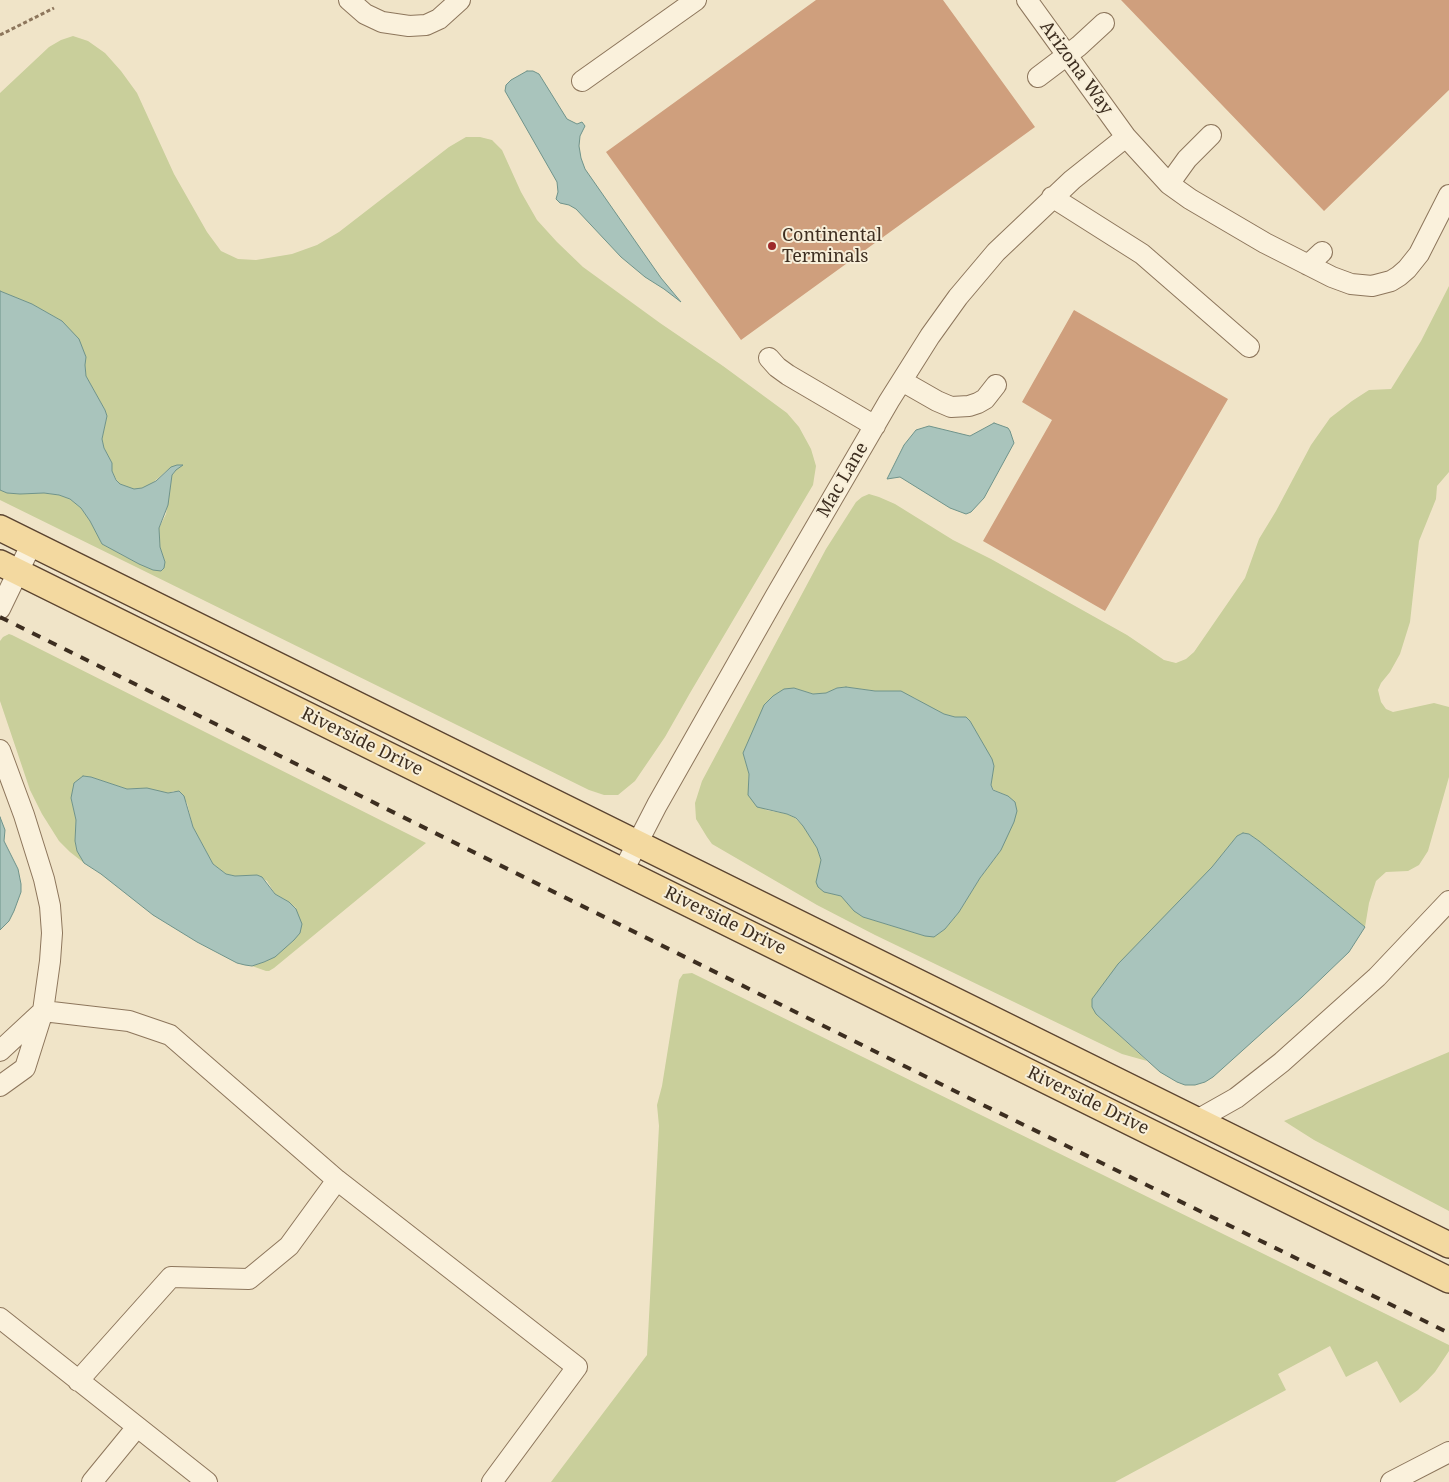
<!DOCTYPE html>
<html>
<head>
<meta charset="utf-8">
<style>
  body { margin:0 }
  canvas { display:block; background:#f0e4c8 }
</style>
</head>
<body>
<canvas width="1449" height="1482"></canvas>
<script>
const context = document.querySelector('canvas').getContext('2d');
context.lineJoin = 'round';
function paint(path, color) { context.fillStyle = color; context.fill(path, 'evenodd'); }
const shape = rows => new Path2D(rows.map(r => 'M' + r).join(''));
function stroke(path, color, width, dash) { context.strokeStyle = color; context.lineWidth = width; context.lineCap = dash ? 'butt' : 'round'; context.setLineDash(dash || []); context.stroke(path); }
function write(font, color, halo, rows, align = 'center') {
  context.font = font + ' "Noto Serif",serif'; context.lineWidth = 4; context.setLineDash([]); context.textBaseline = 'middle'; context.strokeStyle = halo; context.fillStyle = color; for (const [text, x, y, turn = 0] of rows) {
    context.save(); context.translate(x, y); context.rotate((+turn || 0) * Math.PI / 180); context.textAlign = isNaN(turn) ? turn : align; if (halo) context.strokeText(text, 0, 0); context.fillText(text, 0, 0); context.restore();
  }
}
paint(shape([
  [73,36,88,41,105,53,121,71,137,93,174,174,207,232,221,251,238,259,256,260,292,254,317,245,339,232,449,147,466,137,480,137,492,140,502,150,521,192,537,220,557,242,583,267,660,323,723,366,787,413,799,427,811,449,816,466,813,485,690,693,665,737,635,781,618,795,604,795,589,790,0,500,0,490,7,493,20,494,44,493,59,495,70,499,81,508,90,521,102,544,139,564,165,562,160,547,159,528,166,514,172,475,176,470,171,467,149,486,134,490,120,484,116,479,112,471,112,463,104,448,102,439,107,416,105,410,86,376,85,365,86,357,62,321,32,304,0,291,0,93,49,47,61,40],
  [1449,286,1449,472,1437,486,1436,499,1419,541,1410,622,1400,654,1390,672,1381,683,1378,690,1381,702,1386,709,1393,712,1434,703,1449,707,1449,777,1428,851,1419,865,1408,871,1386,872,1376,881,1369,903,1365,927,1259,841,1249,834,1243,833,1237,836,1096,1014,1147,1061,1122,1054,875,935,817,905,712,844,707,837,696,819,695,803,702,781,826,549,856,502,862,497,869,494,879,497,895,504,953,540,991,559,1127,635,1164,660,1176,663,1186,659,1194,652,1245,578,1259,539,1276,511,1311,445,1330,418,1352,401,1369,390,1391,389,1421,341],
  [846,687,875,691,888,691,915,698,930,708,944,714,955,717,966,717,970,721,994,765,991,785,994,790,1008,796,1001,850,980,878,959,912,945,929,934,936,925,936,863,917,841,896,825,892,821,861,817,848,803,826,795,818,787,814,766,810,748,785,749,774,743,753,754,732,794,688,813,694,826,693,837,688],
  [9,634,12,635,426,843,274,968,269,971,266,971,252,966,264,962,294,940,296,908,289,902,275,894,267,881,257,875,235,876,226,874,213,864,193,827,187,803,174,791,168,793,139,788,127,789,91,777,83,776,71,798,76,820,75,841,77,851,84,863,70,852,59,841,42,814,30,790,0,701,0,641,3,637],
  [692,973,1449,1345,1449,1351,1435,1372,1418,1390,1400,1403,1377,1361,1346,1377,1330,1346,1278,1374,1286,1390,1115,1482,551,1482,647,1355,659,1126,657,1105,662,1086,679,980,683,974],
  [1449,1052,1449,1211,1314,1140,1284,1121]
]), '#c9cf9b');
const water = shape([
  [527,71,533,71,539,74,567,119,577,124,582,122,585,126,580,136,579,146,581,158,585,169,661,278,681,302,664,289,645,277,621,257,576,209,569,205,560,203,556,199,558,192,557,182,505,91,506,85,511,80,527,71],
  [0,291,32,304,62,321,79,339,86,357,85,365,86,376,105,410,107,416,102,439,104,448,112,463,112,471,116,480,120,484,134,489,142,488,156,481,171,467,177,465,183,465,176,470,172,475,168,505,159,528,160,547,165,562,164,568,161,571,153,570,139,564,102,544,90,521,81,508,70,499,59,495,44,493,20,494,7,493,0,490,0,291],
  [994,423,1008,428,1010,431,1014,443,984,498,971,512,966,514,950,508,900,477,887,479,904,445,916,430,929,426,970,436,994,423],
  [846,687,875,691,901,691,944,714,955,717,966,717,970,721,992,759,994,766,991,785,993,790,1008,796,1015,802,1017,811,1014,822,1001,850,980,878,959,912,945,929,934,937,925,936,863,917,854,911,841,896,824,892,818,887,816,882,821,860,817,848,803,826,796,818,787,814,757,807,748,795,749,774,743,753,764,705,773,696,784,689,794,688,813,694,826,693,837,688,846,687],
  [83,776,91,777,127,789,147,788,168,793,179,791,184,796,193,827,213,864,226,874,235,876,257,875,262,877,275,894,289,902,296,909,302,924,300,933,294,940,275,957,264,962,252,966,245,965,237,963,197,942,153,915,101,874,84,863,77,851,75,841,76,820,71,798,74,783,83,776],
  [0,817,5,830,4,841,18,869,21,884,21,892,14,911,9,921,0,930,0,817],
  [1243,833,1249,834,1259,841,1365,927,1349,952,1302,997,1213,1077,1205,1082,1195,1085,1185,1085,1177,1082,1160,1072,1096,1014,1092,1007,1092,999,1118,964,1212,867,1237,836,1243,833]
]);
paint(water, '#a9c4bc');
stroke(water, '#6f938a', 1);
paint(shape([
  [816,0,943,0,1035,127,741,340,606,152],
  [1121,0,1449,0,1449,90,1324,211],
  [1074,310,1228,399,1105,611,983,541,1052,420,1022,402]
]), '#cf9f7d');
const minor = shape([
  [349,0,365,14,382,22,409,26,426,25,439,19,460,0],
  [1027,0,1126,137,1169,184,1190,199,1265,243,1332,277,1351,284,1372,286,1391,281,1399,276,1407,269,1419,254,1449,195],
  [1038,77,1079,46,1104,23],
  [582,81,696,0],
  [1169,184,1187,159,1211,135],
  [1052,197,1142,254,1249,347],
  [1308,265,1322,252],
  [769,358,777,367,788,375,875,426],
  [902,381,937,401,951,407,969,406,978,403,985,399,996,385],
  [0,609,32,543],
  [0,750,24,815,44,879,50,906,52,933,50,961,43,1011,25,1068,0,1086],
  [623,871,657,805,775,597,889,401,930,336,958,297,996,252,1072,180,1126,137],
  [0,1051,43,1011,129,1021,170,1035,337,1180,577,1367,492,1482],
  [1197,1120,1236,1098,1282,1062,1377,977,1449,901],
  [0,1318,207,1482],
  [78,1381,171,1277,249,1279,289,1246,337,1180],
  [92,1482,137,1427],
  [1391,1482,1449,1452]
]);
const major = shape([
  [0,528,1449,1245],
  [0,563,1449,1280]
]);
stroke(minor, '#8d765c', 22);
stroke(major, '#5b4430', 28);
stroke(shape([
  [0,35,54,8]
]), '#8d765c', 3, [4, 2.5]);
stroke(minor, '#faf1dc', 20);
stroke(major, '#f3d9a0', 25);
stroke(shape([
  [0,617,977,1102,1449,1333]
]), '#3d2e20', 4, [9, 9]);
for (const [x, y, r, color] of [
  [772,246,5,"#9e2a2b"]
]) { const dot = new Path2D(); dot.arc(x, y, r, 0, 2 * Math.PI); context.fillStyle = color; context.fill(dot); stroke(dot, '#f7eed8', 2); }
write('18px', '#3d2e20', '#f7eed8', [
  ["Arizona Way",1076,68,54],
  ["Mac Lane",843,480,-60],
  ["Riverside Drive",362,742,26],
  ["Riverside Drive",725,921,26],
  ["Riverside Drive",1088,1101,26]
]);
write('18px', '#3d2e20', '#f7eed8', [
  ["Continental",782,236],
  ["Terminals",782,257]
], 'left');
</script>
</body>
</html>
